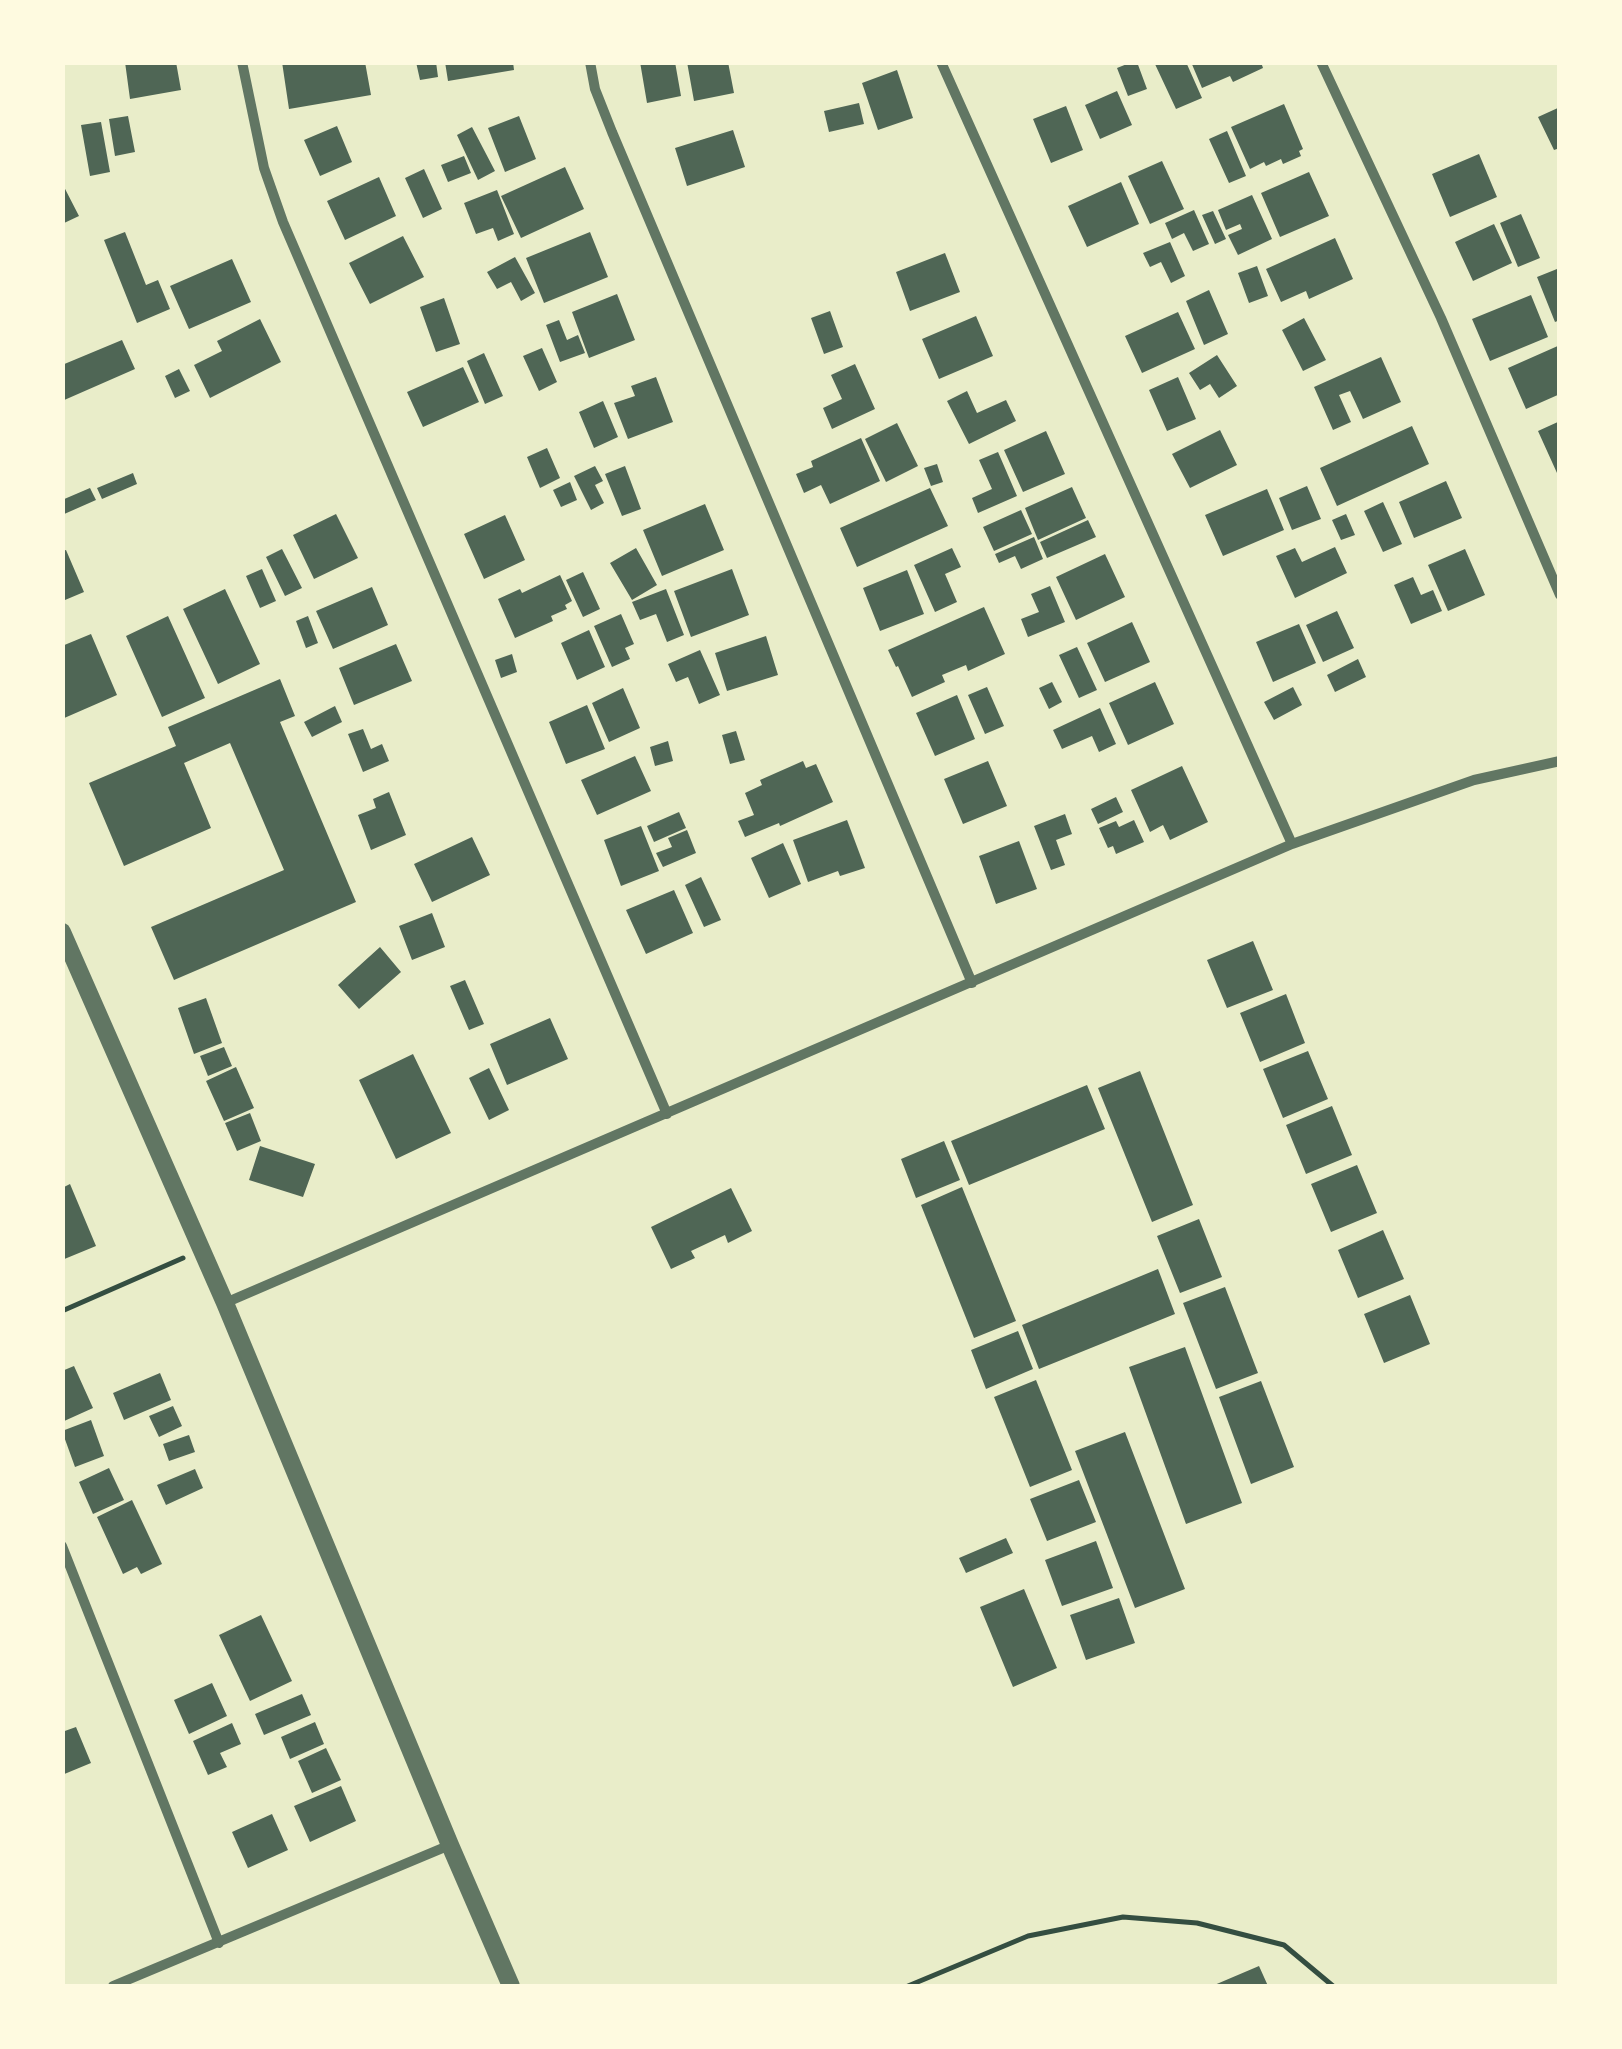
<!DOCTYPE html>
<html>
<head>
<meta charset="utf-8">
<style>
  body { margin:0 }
  #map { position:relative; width:1622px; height:2049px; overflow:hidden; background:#e9edc9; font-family:"Noto Sans",sans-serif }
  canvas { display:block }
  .frame { position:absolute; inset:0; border:65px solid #fefae0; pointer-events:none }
</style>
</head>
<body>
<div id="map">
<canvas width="1622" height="2049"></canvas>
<div class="frame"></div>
</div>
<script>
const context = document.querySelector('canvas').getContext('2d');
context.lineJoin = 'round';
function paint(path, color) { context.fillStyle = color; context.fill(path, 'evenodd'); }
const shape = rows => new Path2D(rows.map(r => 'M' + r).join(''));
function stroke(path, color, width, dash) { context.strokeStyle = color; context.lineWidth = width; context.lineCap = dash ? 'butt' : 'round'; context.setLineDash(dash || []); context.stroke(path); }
paint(shape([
  [125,62,176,62,181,90,130,99],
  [282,62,365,62,371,95,289,109],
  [416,62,436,62,438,77,420,80],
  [445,62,513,62,514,70,448,81],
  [640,62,675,62,681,96,647,103],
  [687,62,728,62,734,93,694,101],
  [1132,62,1137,62,1147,89,1128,96,1117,68],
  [1154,62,1186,62,1202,98,1176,109],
  [1191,62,1261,62,1263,68,1233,82,1230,76,1202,88],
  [897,70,913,118,878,130,862,83],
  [1117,91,1132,125,1100,139,1085,105],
  [859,103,864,124,829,132,824,111],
  [1284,104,1303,149,1299,151,1301,156,1283,164,1281,159,1266,166,1264,162,1250,169,1231,127],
  [1066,106,1083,150,1051,163,1033,119],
  [1560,107,1560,148,1554,150,1538,117],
  [128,116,135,152,115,156,109,119],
  [519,116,536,159,505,172,488,128],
  [101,122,110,172,90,176,81,125],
  [337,126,352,162,320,176,304,140],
  [472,127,495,171,478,180,457,135],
  [733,130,745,167,687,186,675,148],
  [1227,131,1246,176,1229,183,1209,139],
  [1479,154,1497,197,1450,217,1432,174],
  [464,156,471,173,448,182,441,165],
  [1162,161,1184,209,1150,224,1128,176],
  [565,167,584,209,521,238,501,196],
  [424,169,442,209,423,218,405,178],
  [1309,172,1329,216,1280,237,1261,193],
  [379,177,396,216,345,240,327,201],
  [1121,182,1139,224,1087,247,1068,206],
  [62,183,79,216,62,224],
  [497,190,514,234,498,241,493,228,476,234,464,203],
  [1252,195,1272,239,1238,255,1228,235,1242,229,1240,224,1226,230,1218,210],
  [1194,210,1209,244,1193,251,1184,233,1172,239,1165,223],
  [1213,211,1226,239,1215,244,1202,215],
  [1521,214,1540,258,1518,267,1500,223],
  [1494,224,1512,263,1473,281,1455,242],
  [125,232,146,285,158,280,170,309,137,323,104,240],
  [590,232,608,277,544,303,526,258],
  [403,236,424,277,370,304,349,263],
  [1335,238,1353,279,1309,299,1306,291,1281,302,1266,269],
  [1170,242,1185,276,1171,283,1161,262,1150,267,1143,253],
  [945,253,960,292,910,311,896,272],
  [515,257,535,293,521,301,511,282,497,289,487,272],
  [232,259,251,302,189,329,170,286],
  [1257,266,1268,296,1249,303,1238,273],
  [1557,269,1560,276,1560,320,1555,322,1537,277],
  [1209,290,1228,334,1204,345,1186,301],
  [617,294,635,340,589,358,572,312],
  [1531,295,1548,337,1490,361,1472,319],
  [444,298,460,344,436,352,420,307],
  [830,311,843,347,824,354,811,318],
  [1178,312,1195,349,1142,373,1125,336],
  [976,316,993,356,939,379,922,339],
  [1304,318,1326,360,1303,371,1282,330],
  [260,319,281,362,210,398,194,365,222,351,217,341],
  [559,320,567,340,578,335,585,353,560,362,546,325],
  [122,340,135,369,62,401,62,365],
  [1560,345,1560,394,1526,409,1508,368],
  [542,348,557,382,539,391,523,356],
  [484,353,503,396,485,404,467,361],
  [1217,355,1237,386,1219,398,1210,384,1200,390,1189,373],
  [1381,357,1401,402,1363,419,1350,391,1339,395,1351,422,1333,430,1314,387],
  [855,364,875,409,832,429,823,408,842,399,831,375],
  [463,367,479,402,423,427,407,392],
  [179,369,190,391,175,398,165,376],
  [656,377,673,422,628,439,614,403,635,396,631,386],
  [1178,377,1196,419,1167,431,1149,390],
  [967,391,977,413,1006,400,1016,421,969,444,947,401],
  [603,401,618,437,594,448,579,412],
  [1560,421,1560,471,1557,473,1538,431],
  [897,423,918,466,886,482,865,439],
  [1412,426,1429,464,1337,506,1320,468],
  [1220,430,1237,465,1190,488,1172,454],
  [1046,431,1065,474,1023,492,1004,450],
  [861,438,880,481,830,504,821,485,804,493,796,474,813,467,811,461],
  [547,448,560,478,540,488,527,457],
  [998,452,1017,496,978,513,972,498,992,489,979,460],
  [937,464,943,482,931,486,924,468],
  [595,466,603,481,595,485,604,503,591,510,574,476],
  [625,466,641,509,622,516,605,474],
  [133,473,137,484,102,499,97,488],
  [1446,481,1462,518,1414,538,1399,502],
  [570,482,577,500,561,507,553,490],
  [1307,486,1321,519,1292,530,1279,498],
  [1072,487,1086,518,1038,540,1025,508],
  [90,488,96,500,62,515,62,500],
  [930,488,948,526,857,567,840,528],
  [1267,489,1284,530,1223,556,1205,515],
  [1383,502,1402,544,1383,552,1364,511],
  [705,504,724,550,662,576,643,530],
  [1021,510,1032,534,994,551,983,527],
  [336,514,358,558,314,579,293,535],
  [1346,514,1355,535,1341,540,1332,520],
  [505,515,525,560,484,579,464,534],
  [1088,520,1096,537,1047,558,1040,542],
  [1034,537,1043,559,1021,569,1015,556,999,563,995,554],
  [1335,547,1347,573,1295,598,1276,556,1295,548,1302,562],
  [636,548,657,585,632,600,610,563],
  [952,548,961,567,945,574,957,602,935,612,914,565],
  [282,549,302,588,285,596,266,557],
  [1465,549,1485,595,1448,611,1428,565],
  [66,550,84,592,65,600,62,595,62,551],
  [1105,554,1125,597,1076,620,1056,577],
  [262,569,276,601,260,608,246,576],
  [732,569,749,615,691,637,674,591],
  [907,570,924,614,880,631,863,588],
  [583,572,600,609,583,617,566,580],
  [560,575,572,601,565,605,567,609,551,616,553,621,515,638,498,599,520,589,522,593],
  [1413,577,1421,595,1433,590,1442,611,1411,624,1394,585],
  [1050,586,1065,622,1028,637,1021,619,1039,612,1031,594],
  [372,587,388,625,333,649,316,611],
  [225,589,260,664,218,684,183,609],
  [666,589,684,635,667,642,656,614,640,620,632,602],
  [984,607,1005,654,968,671,966,665,942,675,945,682,912,697,898,666,896,667,888,650],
  [1337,611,1354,648,1323,662,1306,625],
  [621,614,634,644,625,648,630,659,612,667,594,626],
  [168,616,205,698,162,717,126,636],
  [308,616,318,643,306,648,296,621],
  [1132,622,1150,662,1105,682,1087,643],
  [1299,624,1316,663,1273,682,1256,642],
  [589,630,605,667,577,680,561,643],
  [91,634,117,695,62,719,62,646],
  [766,636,778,675,727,691,715,653],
  [396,644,412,681,354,705,339,668],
  [1077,647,1097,690,1079,698,1059,655],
  [700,650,720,695,699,704,688,677,676,682,668,664],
  [512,654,517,672,501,678,495,660],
  [1358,659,1366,677,1335,692,1327,675],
  [280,679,295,716,280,722,356,902,174,980,151,927,284,870,230,743,184,763,211,828,124,866,89,783,176,746,168,727],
  [1052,682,1062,702,1049,709,1039,688],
  [1155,682,1174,724,1128,745,1109,703],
  [987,687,1004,726,985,734,968,695],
  [1293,687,1302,705,1274,720,1264,702],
  [623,688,640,728,609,742,592,703],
  [957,695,975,739,935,756,916,713],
  [587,705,605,749,566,764,549,722],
  [335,706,342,722,312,737,304,722],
  [1100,708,1116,744,1099,752,1092,736,1062,749,1053,730],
  [363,729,371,749,382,744,389,761,363,772,348,734],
  [736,731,745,760,730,764,722,735],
  [668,741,673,761,655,766,650,747],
  [635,756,651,791,597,815,581,780],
  [803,761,806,768,816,764,833,802,780,826,779,823,745,837,738,821,754,815,745,793,762,785,760,780],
  [988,761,1007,806,963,824,944,779],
  [1182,766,1208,822,1170,840,1163,825,1150,832,1131,790],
  [389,792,406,835,371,850,358,815,376,808,373,799],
  [1116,797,1123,812,1098,824,1091,809],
  [679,812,686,828,654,842,647,826],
  [1065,814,1072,834,1056,840,1065,865,1051,870,1034,826],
  [847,820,865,868,840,876,838,871,808,882,793,840],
  [1134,820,1144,842,1116,854,1113,846,1108,848,1099,828,1116,821,1119,827],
  [641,826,659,871,621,886,604,840],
  [687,830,696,853,663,867,656,853,672,847,668,838],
  [472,837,490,875,432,902,414,864],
  [1019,841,1037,889,996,904,979,856],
  [783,843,801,884,769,898,751,858],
  [701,877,721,920,704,927,685,885],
  [674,890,693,933,646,954,626,910],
  [432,913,445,947,412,960,399,926],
  [1253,941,1273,990,1227,1008,1207,960],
  [380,947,401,972,359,1009,338,985],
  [465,980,484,1024,469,1030,450,986],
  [1286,994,1305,1043,1260,1062,1240,1013],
  [206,998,222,1043,194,1054,178,1008],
  [550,1018,568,1059,507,1085,490,1044],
  [224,1047,232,1066,208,1076,200,1056],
  [1308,1051,1328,1099,1283,1118,1263,1069],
  [413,1054,451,1133,396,1159,359,1080],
  [236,1067,254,1108,224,1121,206,1081],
  [489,1068,509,1110,489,1120,469,1078],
  [1140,1071,1193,1205,1152,1222,1098,1088],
  [1087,1085,1105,1129,969,1185,951,1141],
  [1332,1106,1352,1155,1306,1174,1286,1125],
  [250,1113,261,1141,237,1151,225,1123],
  [944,1141,960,1180,916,1198,901,1159],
  [260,1146,315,1164,303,1197,249,1180],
  [1357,1165,1377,1213,1331,1232,1311,1184],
  [70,1184,96,1246,62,1260,62,1188],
  [962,1187,1016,1321,974,1338,921,1205],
  [731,1188,752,1231,728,1243,725,1235,691,1251,695,1258,671,1269,651,1227],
  [1199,1219,1222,1277,1180,1293,1157,1236],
  [1383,1230,1404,1279,1358,1298,1338,1250],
  [1158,1269,1175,1314,1039,1369,1022,1325],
  [1225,1287,1258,1373,1216,1389,1183,1303],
  [1410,1295,1430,1344,1384,1363,1364,1314],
  [1018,1331,1033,1369,986,1389,971,1350],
  [1185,1347,1242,1503,1186,1524,1129,1367],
  [74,1366,93,1408,62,1422,62,1371],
  [160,1373,171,1400,124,1420,113,1393],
  [1036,1380,1072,1470,1030,1487,994,1397],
  [1261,1381,1294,1467,1251,1484,1219,1397],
  [173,1406,182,1426,159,1437,149,1416],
  [91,1420,104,1456,75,1467,62,1431],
  [1125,1432,1185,1589,1135,1608,1075,1451],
  [189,1435,195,1452,169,1461,163,1444],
  [109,1468,124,1500,93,1514,79,1482],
  [195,1469,203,1488,166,1505,157,1485],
  [1079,1480,1096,1522,1047,1541,1030,1499],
  [132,1500,162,1564,141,1574,137,1567,123,1574,97,1517],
  [1006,1538,1013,1553,966,1573,959,1558],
  [1096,1541,1113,1588,1062,1606,1045,1560],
  [1024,1589,1057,1668,1013,1687,980,1607],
  [1119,1598,1135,1643,1086,1660,1070,1615],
  [261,1615,292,1681,250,1701,219,1635],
  [212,1683,227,1716,189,1734,174,1700],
  [302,1694,311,1715,264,1735,255,1714],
  [315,1722,324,1744,290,1759,281,1737],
  [232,1723,241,1744,220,1753,227,1767,208,1775,193,1741],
  [76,1727,91,1763,62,1775,62,1732],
  [326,1748,341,1780,312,1793,298,1761],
  [341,1786,356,1821,310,1842,294,1806],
  [272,1814,288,1850,248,1868,232,1832],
  [1259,1966,1268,1986,1212,1986]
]), '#4f6655');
stroke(shape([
  [62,1311,183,1258],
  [908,1986,1028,1936,1123,1917,1197,1923,1284,1945,1333,1986]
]), '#344e41', 5);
stroke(shape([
  [242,62,264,168,283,222,667,1114],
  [590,62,595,89,612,132,972,983],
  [941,62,1292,844],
  [1321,62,1441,318,1560,595],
  [225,1303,1292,844,1474,780,1560,761],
  [62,1546,219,1943],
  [113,1986,450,1845]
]), '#617663', 10);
stroke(shape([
  [62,932,225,1303,450,1845,511,1986]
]), '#617663', 18);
</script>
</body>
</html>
